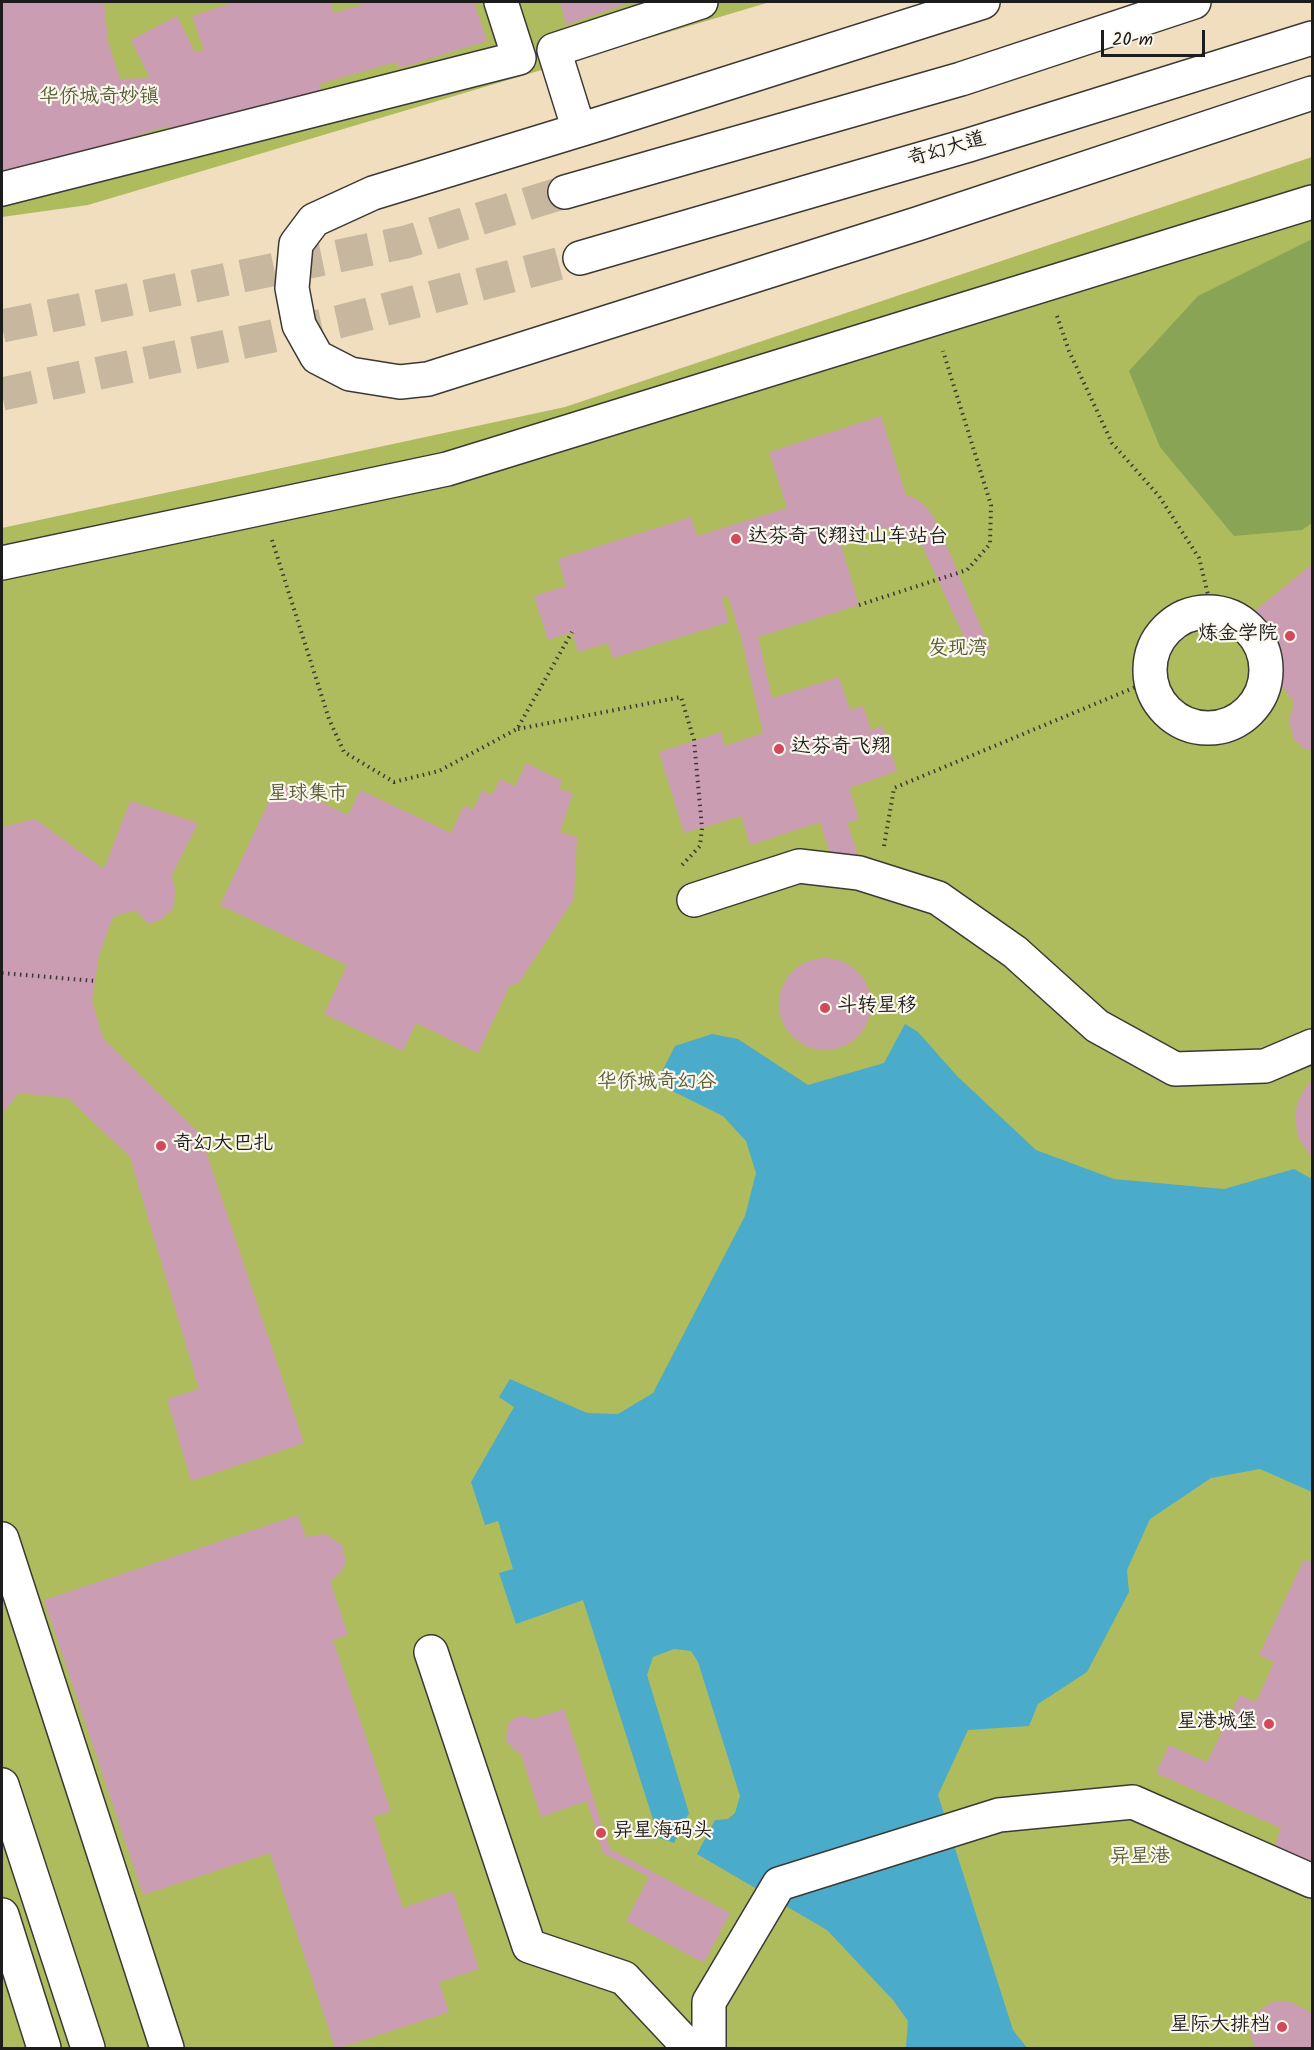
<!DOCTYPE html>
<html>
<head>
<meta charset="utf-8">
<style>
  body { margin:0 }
  #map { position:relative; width:1314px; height:2050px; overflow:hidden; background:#f1debf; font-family:Kalam,sans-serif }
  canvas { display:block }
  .frame { position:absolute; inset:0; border:3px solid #1c1c1c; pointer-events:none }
  .scale { position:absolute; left:1101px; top:30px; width:104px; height:27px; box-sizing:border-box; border:3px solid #1c1c1c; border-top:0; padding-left:8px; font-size:18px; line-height:21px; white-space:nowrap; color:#1c1c1c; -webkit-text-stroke:4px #fbf7ec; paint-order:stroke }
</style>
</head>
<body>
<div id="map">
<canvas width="1314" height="2050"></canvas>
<div class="frame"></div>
<div class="scale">20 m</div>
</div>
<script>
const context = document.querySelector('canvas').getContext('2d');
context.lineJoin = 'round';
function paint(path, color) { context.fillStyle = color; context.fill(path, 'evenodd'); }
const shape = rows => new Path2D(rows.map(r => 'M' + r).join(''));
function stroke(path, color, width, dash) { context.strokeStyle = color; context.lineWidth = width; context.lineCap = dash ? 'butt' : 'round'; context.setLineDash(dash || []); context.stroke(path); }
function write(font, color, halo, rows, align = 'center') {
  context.font = font + ' Kalam,"LXGW WenKai TC",sans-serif'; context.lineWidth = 4.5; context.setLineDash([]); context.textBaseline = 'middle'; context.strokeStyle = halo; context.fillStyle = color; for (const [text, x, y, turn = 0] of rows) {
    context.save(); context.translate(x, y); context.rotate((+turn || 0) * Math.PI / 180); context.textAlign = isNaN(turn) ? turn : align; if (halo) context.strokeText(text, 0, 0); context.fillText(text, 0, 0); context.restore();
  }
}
paint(shape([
  [2,2,770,2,88,205,2,217],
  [1312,157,1312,2048,2,2048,2,528,565,407]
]), '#aebc5e');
paint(shape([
  [1312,239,1312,523,1302,530,1234,536,1160,447,1129,371,1198,296]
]), '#8aa455');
paint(shape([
  [905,1024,918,1032,957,1076,1036,1150,1114,1179,1224,1189,1294,1169,1312,1179,1312,1492,1260,1469,1211,1478,1150,1519,1127,1570,1129,1592,1087,1672,1038,1704,1029,1726,968,1730,938,1795,1013,2030,1027,2048,906,2048,908,2021,893,2000,827,1930,697,1854,715,1820,728,1819,735,1813,740,1796,698,1662,691,1651,674,1649,653,1657,647,1675,689,1813,674,1843,659,1838,583,1600,516,1624,499,1573,513,1569,498,1521,485,1525,471,1482,514,1407,499,1397,510,1379,587,1413,618,1414,653,1393,745,1216,756,1173,746,1141,723,1116,656,1083,675,1046,712,1034,738,1039,808,1085,884,1063]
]), '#4babca');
paint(shape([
  [2,2,104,2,108,42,120,79,150,78,131,40,177,16,195,52,204,50,192,16,235,2,330,2,334,13,371,2,474,2,487,41,399,68,396,62,319,84,323,94,173,142,167,126,2,178],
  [560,2,631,2,566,25],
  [881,416,906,495,917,499,929,510,938,525,990,649,972,655,922,545,902,532,884,528,840,541,859,605,758,637,772,698,839,677,850,710,863,706,871,730,883,726,897,771,849,788,859,819,847,823,859,858,834,866,820,822,750,845,741,816,684,833,659,752,721,732,725,746,763,733,742,641,728,596,722,598,729,622,613,658,608,643,578,652,572,632,548,640,534,596,566,586,558,559,691,517,697,536,787,508,769,452],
  [1312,564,1312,749,1305,749,1294,739,1289,722,1294,702,1268,669,1284,657,1250,615],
  [526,763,561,780,560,789,573,793,560,832,577,837,574,899,518,984,510,985,478,1053,416,1023,403,1051,324,1014,347,965,220,905,278,782,348,815,360,790,451,833,464,805,473,810,482,790,492,795,500,779,515,786],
  [130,801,198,823,172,875,175,889,174,907,162,919,148,924,135,910,113,917,99,955,92,1001,103,1038,200,1134,304,1443,191,1481,167,1399,199,1389,130,1157,68,1098,19,1093,2,1114,2,827,35,819,104,869],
  '779 1004a46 46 0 1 1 92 0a46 46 0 1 1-92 0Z',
  [1312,1080,1312,1158,1299,1139,1295,1121,1297,1104,1305,1088],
  [298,1515,306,1537,325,1534,342,1545,346,1563,339,1574,330,1581,348,1635,333,1640,391,1811,373,1817,403,1908,453,1891,479,1969,439,1982,449,2012,339,2048,335,2048,270,1853,143,1895,44,1600],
  [1304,1559,1312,1563,1312,1875,1271,1856,1281,1828,1156,1773,1169,1745,1207,1762,1240,1695,1256,1702,1274,1662,1259,1655],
  [564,1709,610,1849,730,1913,704,1963,626,1921,649,1877,603,1853,587,1801,541,1817,521,1754,513,1749,506,1740,507,1730,509,1722,516,1717,524,1716,533,1719],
  [1274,2001,1289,2001,1312,2013,1312,2048,1255,2048,1250,2033,1253,2020,1260,2010]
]), '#cb9db3');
stroke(shape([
  [2,326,406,242,565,192],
  [2,394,338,322,580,258]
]), '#c6b79e', 33, [33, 16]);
const minor = shape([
  [983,2,602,123,373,193,314,220,296,244,292,288,299,325,317,357,350,374,400,382,428,379,917,224,1312,93],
  [579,130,554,50,701,2],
  [2,189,519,58,501,2],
  [2,563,447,469,1312,202],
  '1150 670a58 58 0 1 1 116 0a58 58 0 1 1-116 0Z',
  [694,900,799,866,859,873,938,898,1015,952,1097,1026,1175,1069,1265,1066,1312,1046],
  [2,1539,167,2048],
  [431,1652,529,1946,624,1978,687,2045,689,2048],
  [2,1785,88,2048],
  [2,1915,44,2048],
  [709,2048,709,2002,779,1884,999,1815,1133,1802,1312,1881]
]);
const major = shape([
  [565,192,961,79,1194,2],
  [580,258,969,145,1312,38]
]);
stroke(minor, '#3c3934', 36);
stroke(major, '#3c3934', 36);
stroke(shape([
  [1057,316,1069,351,1112,443,1159,496,1199,558,1212,611],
  [272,540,329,719,344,752,394,782,439,771,517,729,572,632],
  [859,605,967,570,990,544,991,505,943,351],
  [518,729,681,697,694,740,702,828,700,846,682,865],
  [884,846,894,788,1150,681],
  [2,973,95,981]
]), '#3c3934', 4, [1.5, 4.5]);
stroke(minor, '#fff', 33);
stroke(major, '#fff', 33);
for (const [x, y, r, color] of [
  [736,539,6,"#d1495b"],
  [1290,636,6,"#d1495b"],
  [779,749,6,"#d1495b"],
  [825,1008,6,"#d1495b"],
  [161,1146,6,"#d1495b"],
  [1269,1724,6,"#d1495b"],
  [601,1833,6,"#d1495b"],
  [1282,2027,6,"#d1495b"]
]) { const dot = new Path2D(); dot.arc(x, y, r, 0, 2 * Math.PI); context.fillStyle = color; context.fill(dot); stroke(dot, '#fbf7ec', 2); }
write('20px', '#565c36', '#fbf7ec', [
  ["华侨城奇妙镇",99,99],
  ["发现湾",958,651],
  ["星球集市",308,796],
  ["华侨城奇幻谷",657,1084],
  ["异星港",1140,1859]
]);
write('20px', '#1c1c1c', '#fbf7ec', [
  ["奇幻大道",947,151,-16]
]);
write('20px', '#1c1c1c', '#fbf7ec', [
  ["达芬奇飞翔过山车站台",748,539],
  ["炼金学院",1278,636,"right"],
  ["达芬奇飞翔",791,749],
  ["斗转星移",837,1008],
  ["奇幻大巴扎",173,1146],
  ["星港城堡",1257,1724,"right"],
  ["异星海码头",613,1833],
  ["星际大排档",1270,2027,"right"]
], 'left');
</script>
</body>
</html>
